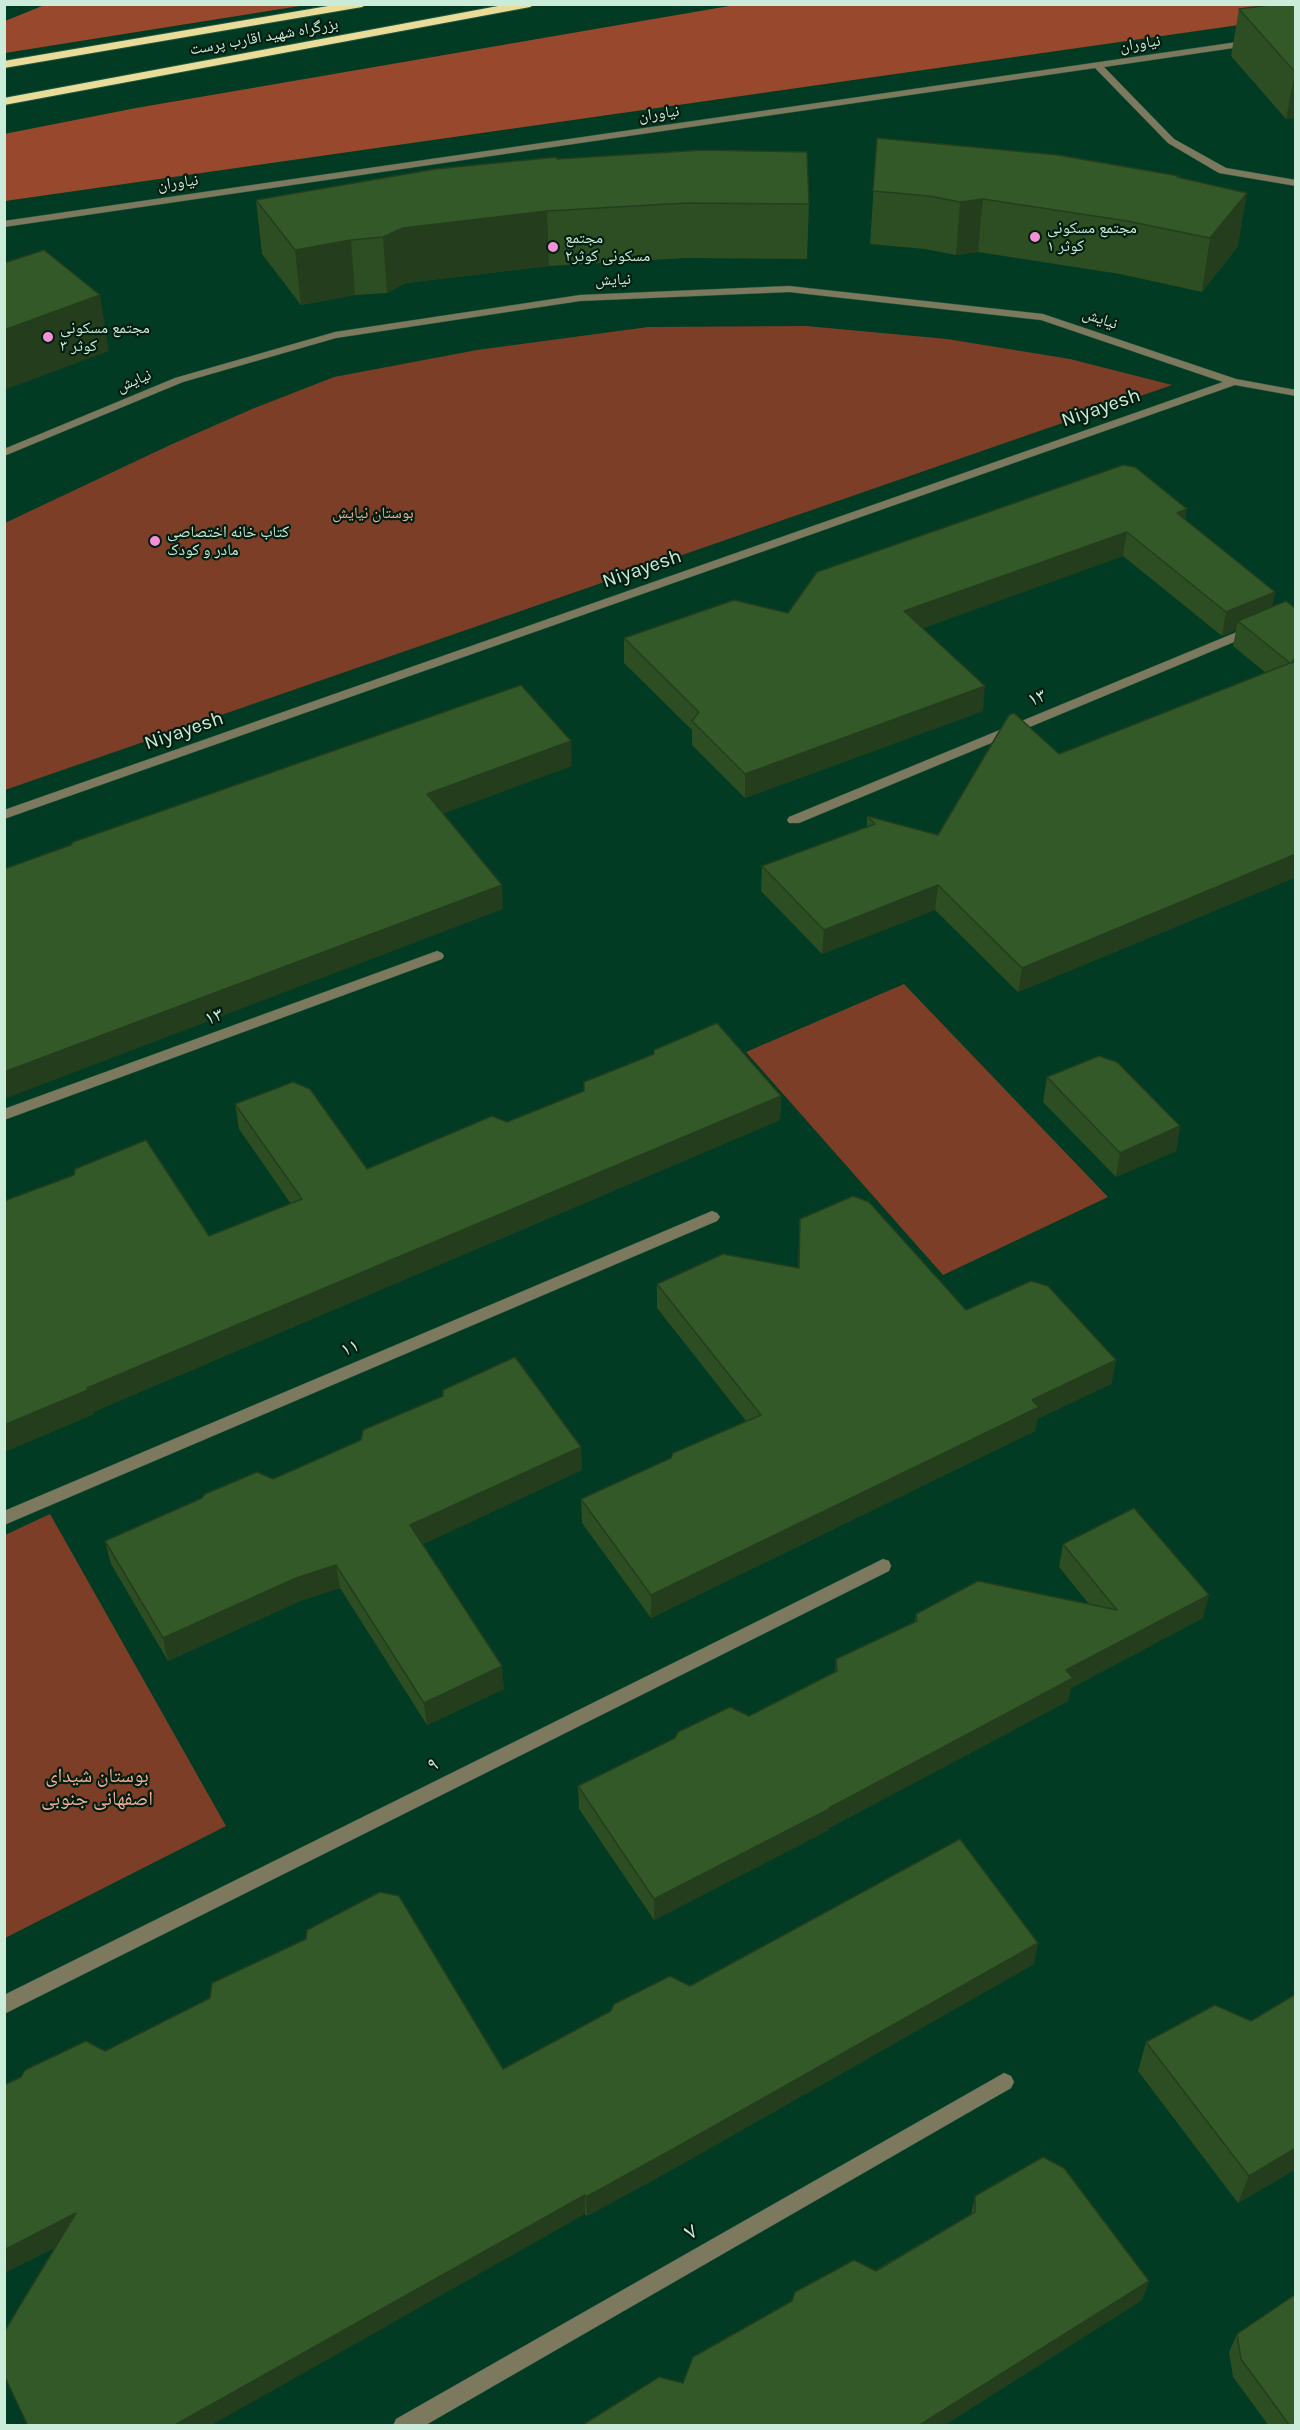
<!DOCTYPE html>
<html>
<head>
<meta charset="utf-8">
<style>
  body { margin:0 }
  #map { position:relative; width:1300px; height:2430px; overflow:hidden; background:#023b23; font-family:Karla,sans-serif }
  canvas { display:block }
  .frame { position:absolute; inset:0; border:6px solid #cbecd8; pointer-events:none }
</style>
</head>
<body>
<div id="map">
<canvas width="1300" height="2430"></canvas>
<div class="frame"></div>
</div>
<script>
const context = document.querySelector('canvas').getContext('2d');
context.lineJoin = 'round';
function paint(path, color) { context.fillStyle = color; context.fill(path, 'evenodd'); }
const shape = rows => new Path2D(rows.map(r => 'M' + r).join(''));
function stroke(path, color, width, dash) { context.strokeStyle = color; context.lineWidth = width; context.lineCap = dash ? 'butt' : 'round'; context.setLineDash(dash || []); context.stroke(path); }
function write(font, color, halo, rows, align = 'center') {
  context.font = font + ' Karla,"Noto Naskh Arabic",sans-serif'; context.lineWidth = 4.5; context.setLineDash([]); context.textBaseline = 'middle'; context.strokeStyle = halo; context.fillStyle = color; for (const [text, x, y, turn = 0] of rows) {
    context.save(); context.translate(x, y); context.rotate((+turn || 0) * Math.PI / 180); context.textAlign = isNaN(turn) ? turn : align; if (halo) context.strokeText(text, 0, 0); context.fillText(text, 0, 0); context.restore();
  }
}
paint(shape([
  [806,326,947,339,1070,359,1172,385,5,790,5,523,170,445,252,409,334,377,477,350,648,327],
  [904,984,1108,1197,943,1275,746,1052],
  [50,1514,226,1826,5,1938,5,1535]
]), '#7d3e28');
paint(shape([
  [47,4,306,4,306,5,5,53,5,21],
  [735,5,1295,5,1295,17,5,201,4,134,136,108]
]), '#97482d');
const minor = shape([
  [1251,40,1254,41,1254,45,1104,67,1174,139,1226,168,1296,180,1296,186,1219,173,1168,143,1095,68,4,227,4,221,1251,40],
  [789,286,1043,314,1236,379,1296,390,1296,396,1235,385,4,819,4,810,1223,382,1041,320,789,292,580,301,336,338,183,382,4,456,4,449,175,378,335,332,580,295,789,286],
  [1254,625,1260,629,1258,632,799,823,789,823,787,820,789,817,1254,625],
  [437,951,442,953,444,956,442,959,4,1120,4,1109,437,951],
  [712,1211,717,1213,720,1217,717,1221,4,1525,4,1511,712,1211],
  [883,1559,889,1561,891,1566,889,1571,4,2014,4,1995,883,1559],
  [1004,2073,1011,2076,1014,2082,1011,2088,424,2426,393,2426,396,2419,1004,2073]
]);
const highway = shape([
  [340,4,367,4,362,7,4,68,4,61,340,4],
  [509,4,535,4,530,7,4,105,4,98,509,4]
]);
stroke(minor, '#225740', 1);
stroke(highway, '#225740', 2);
paint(minor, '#7d795e');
paint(highway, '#e9dc99');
paint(shape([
  [1296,4,1296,118,1286,119,1231,56,1239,9],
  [877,138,1179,176,1178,178,1238,246,1202,292,1120,274,978,252,956,255,925,249,870,244],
  [557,159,809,204,807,259,686,258,549,266,406,283,387,293,355,295,301,305,262,254,256,200],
  [1185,520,1275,592,1272,607,1296,609,1296,877,1018,992,935,910,822,954,761,891,762,866,867,827,867,816,938,835,1059,754,1266,673,1233,646,1236,630,1222,636,1123,556,922,628,983,711,745,798,692,745,692,730,624,663,624,638,788,613,817,572],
  [1047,1077,1180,1126,1176,1151,1116,1177,1043,1102],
  [781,1096,780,1120,93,1412,94,1414,4,1452,4,1201,209,1236,291,1204,239,1129,235,1104,367,1169,507,1122],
  [800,1219,966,1310,1116,1360,1111,1384,1037,1419,1035,1431,651,1618,582,1523,581,1499,671,1458,746,1421,657,1308,657,1284,798,1268],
  [443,1396,581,1447,582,1470,423,1544,504,1689,427,1725,340,1588,300,1601,168,1661,111,1564,105,1541,273,1479,361,1440],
  [1063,1544,1203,1618,1071,1688,1068,1701,829,1828,829,1830,654,1920,579,1809,578,1786,749,1716,835,1672,836,1659,915,1622,916,1614,1089,1604,1059,1567],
  [1034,1964,675,2168,587,2216,585,2214,56,2247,4,2273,4,2085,105,2051,503,2069,690,1986],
  [1296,1994,1296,2169,1238,2203,1138,2071,1146,2042,1251,2021],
  [975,2196,1149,2281,1142,2300,943,2426,581,2426,683,2383,971,2214],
  [1237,2334,1296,2426,1269,2426,1233,2377,1229,2352]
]), '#2d4d23');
paint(shape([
  [1295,72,1296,72,1296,118,1286,119],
  [1247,193,1238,246,1202,292,1210,238],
  [983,199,978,252,956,255,960,202],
  [547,211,549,266,406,283,387,293,383,237,403,228],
  [351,240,355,295,301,305,295,250],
  [100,295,109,351,4,390,4,330],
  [1187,509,1183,533,1177,513],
  [1127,532,1123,556,902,636,904,611],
  [1275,592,1270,616,1238,621,1236,630,1222,636,1226,612],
  [985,686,983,711,745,798,745,774],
  [571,741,572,766,429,819,427,794],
  [1296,854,1296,877,1018,992,1022,968],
  [502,885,503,909,4,1099,4,1072],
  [938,885,935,910,822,954,824,930],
  [781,1096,780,1120,93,1412,94,1414,4,1452,4,1425,87,1388],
  [1180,1126,1176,1151,1116,1177,1120,1153],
  [1116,1360,1111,1384,1037,1419,1035,1431,651,1618,651,1595,1032,1400],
  [581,1447,582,1470,413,1549,410,1525],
  [336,1565,340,1588,300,1601,168,1661,163,1638,296,1578],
  [1209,1595,1203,1618,1071,1688,1068,1701,829,1828,829,1830,654,1920,654,1899,829,1808,1066,1670],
  [502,1666,504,1689,427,1725,424,1703],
  [1038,1943,1034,1964,675,2168,587,2216,586,2197],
  [1296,2148,1296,2169,1238,2203,1249,2176],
  [585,2195,585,2214,210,2426,173,2426],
  [76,2213,83,2233,4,2273,4,2250],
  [1149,2281,1142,2300,943,2426,918,2426]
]), '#243e1d');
const building = shape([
  [1277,4,1296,4,1296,72,1295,72,1239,9,1277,4],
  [877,138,1058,155,1179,176,1177,177,1247,193,1210,238,1127,221,983,199,960,202,929,196,873,191,877,138],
  [703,150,807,152,809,204,686,203,547,211,403,228,383,237,351,240,295,250,256,200,435,169,557,157,557,159,703,150],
  [44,250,100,295,4,330,4,263,44,250],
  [1123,465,1135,467,1187,509,1177,513,1275,592,1226,612,1127,532,904,611,985,686,745,774,692,721,699,712,624,638,734,600,788,613,817,572,1123,465],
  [1286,601,1296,609,1296,657,1291,663,1296,661,1296,854,1022,968,938,885,824,930,762,866,875,824,867,816,938,835,1009,715,1014,713,1059,754,1290,663,1238,621,1286,601],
  [521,685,571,741,427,794,502,885,4,1072,4,869,71,845,73,842,521,685],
  [717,1023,781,1096,87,1388,88,1390,4,1425,4,1201,74,1175,75,1169,146,1140,209,1236,302,1199,235,1104,293,1082,310,1089,367,1169,492,1116,507,1122,584,1091,584,1082,654,1054,654,1050,717,1023],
  [1099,1056,1117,1062,1180,1126,1120,1153,1047,1077,1099,1056],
  [853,1196,869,1202,966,1310,1031,1281,1048,1286,1116,1360,1032,1400,1039,1407,651,1595,581,1499,671,1458,673,1453,761,1415,657,1284,723,1254,799,1268,800,1219,853,1196],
  [515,1357,581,1447,410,1525,502,1666,424,1703,336,1565,296,1578,163,1638,105,1541,202,1498,205,1494,257,1472,273,1479,361,1440,363,1430,443,1396,443,1390,515,1357],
  [1134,1508,1209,1595,1066,1670,1073,1678,829,1808,831,1808,654,1899,578,1786,675,1738,678,1732,730,1707,749,1716,837,1671,836,1659,917,1621,916,1614,978,1581,1117,1610,1063,1544,1134,1508],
  [960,1839,1038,1943,675,2148,586,2197,585,2195,173,2426,28,2426,4,2375,4,2332,76,2213,4,2250,4,2085,21,2077,25,2070,86,2041,105,2051,210,1998,212,1983,306,1939,307,1930,380,1892,399,1896,503,2069,611,2011,614,2004,670,1976,690,1986,960,1839],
  [1296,1994,1296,2148,1249,2176,1146,2042,1215,2005,1251,2021,1296,1994],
  [1043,2157,1064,2168,1149,2281,918,2426,581,2426,659,2377,683,2383,693,2357,792,2301,795,2292,854,2260,876,2271,975,2212,975,2196,1043,2157],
  [1296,2294,1296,2426,1290,2426,1241,2359,1237,2334,1296,2294]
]);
paint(building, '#345929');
stroke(building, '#243e1d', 1.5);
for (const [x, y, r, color] of [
  [1035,237,6,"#f391d6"],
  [553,247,6,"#f391d6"],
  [48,337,6,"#f391d6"],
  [155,541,6,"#f391d6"]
]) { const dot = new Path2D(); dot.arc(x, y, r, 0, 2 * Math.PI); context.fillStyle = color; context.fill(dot); stroke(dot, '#031e11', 2); }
write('16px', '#cbecd8', '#031e11', [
  ["بزرگراه شهید اقارب پرست",264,37,-10],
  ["نیاوران",1140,44,-9],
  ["نیاوران",659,114,-8],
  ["نیاوران",178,183,-8],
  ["نیایش",613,280,-2],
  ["نیایش",1100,319,19],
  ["نیایش",134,381,-23]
]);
write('16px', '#cbecd8', '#031e11', [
  ["مجتمع مسکونی",1047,228],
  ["کوثر ۱",1047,246],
  ["مجتمع",565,238],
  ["مسکونی کوثر۲",565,256],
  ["مجتمع مسکونی",60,328],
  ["کوثر ۳",60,346],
  ["کتاب خانه اختصاصی",167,532],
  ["مادر و کودک",167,550]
], 'left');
write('16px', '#f1ad97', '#031e11', [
  ["بوستان نیایش",373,513]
]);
write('20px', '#cbecd8', '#031e11', [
  ["Niyayesh",1101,408,-19],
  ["Niyayesh",642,569,-19],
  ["۱۳",1037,698,-23],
  ["Niyayesh",184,731,-19],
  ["۱۳",214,1017,-20],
  ["۱۱",350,1348,-23],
  ["۹",433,1765,-27]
]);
write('20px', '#f1ad97', '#031e11', [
  ["بوستان شیدای",97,1776],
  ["اصفهانی جنوبی",97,1799]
]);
write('24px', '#cbecd8', '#031e11', [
  ["۷",691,2232,-30]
]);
</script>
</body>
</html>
